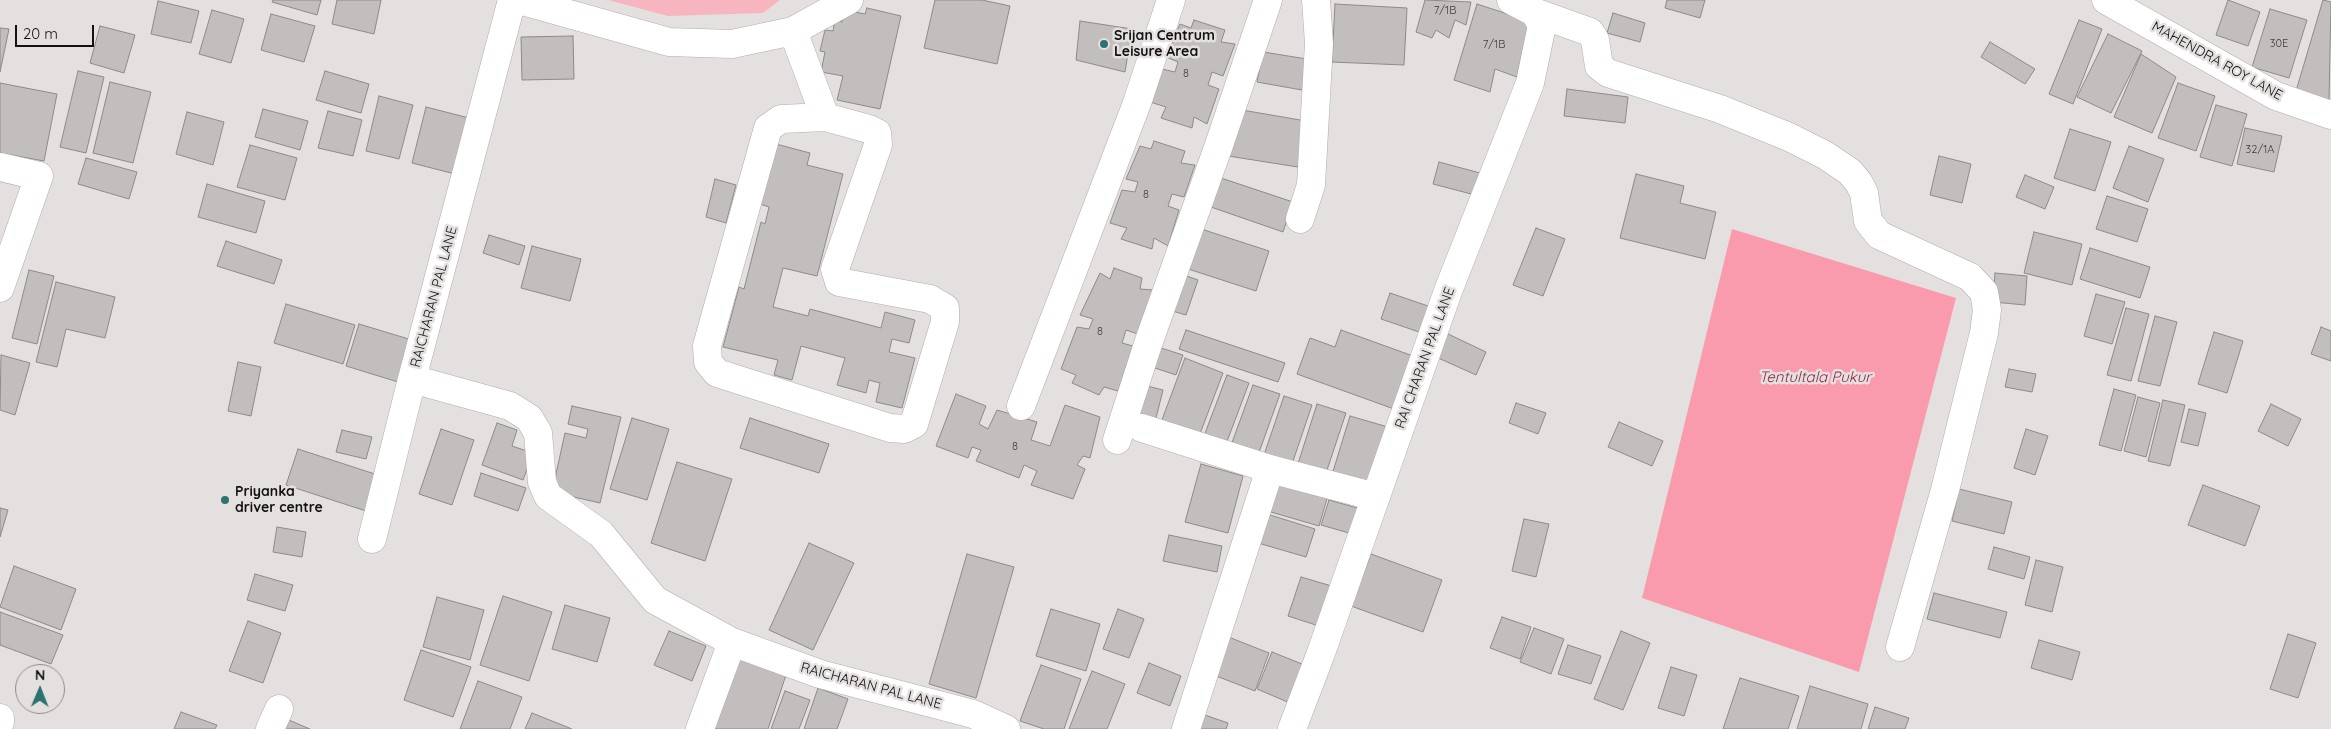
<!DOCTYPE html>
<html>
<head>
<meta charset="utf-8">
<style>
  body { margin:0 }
  #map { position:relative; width:2331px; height:729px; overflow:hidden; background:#e4e0e0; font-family:Quicksand,sans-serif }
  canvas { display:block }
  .north { position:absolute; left:15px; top:664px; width:50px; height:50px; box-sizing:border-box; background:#e4e0e0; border:1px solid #908d8e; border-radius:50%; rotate:1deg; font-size:14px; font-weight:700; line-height:20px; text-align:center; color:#131112 }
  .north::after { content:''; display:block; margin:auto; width:18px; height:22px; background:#2c746f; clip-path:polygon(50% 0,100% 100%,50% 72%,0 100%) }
  .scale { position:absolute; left:15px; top:25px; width:79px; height:22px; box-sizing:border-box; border:2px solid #131112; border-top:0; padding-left:6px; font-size:15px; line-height:18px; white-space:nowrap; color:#131112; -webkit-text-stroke:4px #e4e0e0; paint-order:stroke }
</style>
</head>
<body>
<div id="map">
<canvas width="2331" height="729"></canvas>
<div class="north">N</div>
<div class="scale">20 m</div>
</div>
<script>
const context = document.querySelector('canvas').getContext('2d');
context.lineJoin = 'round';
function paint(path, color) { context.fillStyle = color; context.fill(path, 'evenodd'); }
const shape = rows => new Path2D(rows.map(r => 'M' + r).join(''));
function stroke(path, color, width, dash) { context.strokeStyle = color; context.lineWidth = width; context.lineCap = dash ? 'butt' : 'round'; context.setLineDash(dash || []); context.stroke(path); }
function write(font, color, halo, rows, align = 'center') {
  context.font = font + ' Quicksand,sans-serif'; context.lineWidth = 5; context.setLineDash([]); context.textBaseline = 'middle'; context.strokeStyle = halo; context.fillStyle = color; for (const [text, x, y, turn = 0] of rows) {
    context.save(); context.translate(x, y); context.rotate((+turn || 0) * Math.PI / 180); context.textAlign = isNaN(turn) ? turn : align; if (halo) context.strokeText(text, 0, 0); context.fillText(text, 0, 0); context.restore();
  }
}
paint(shape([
  [608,0,780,0,763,13,668,16]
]), '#f7b5bf');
paint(shape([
  [1732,229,1956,298,1859,672,1642,598]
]), '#f99bac');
const building = shape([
  [273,0,321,0,317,15,272,2,273,0],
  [337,0,381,0,374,34,332,24,337,0],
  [935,0,982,0,1010,6,997,64,924,48,935,0],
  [1425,0,1471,2,1466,25,1455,20,1449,38,1436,30,1432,38,1416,32,1425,0],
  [1667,0,1705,0,1700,18,1665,8,1667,0],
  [2228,0,2260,12,2248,46,2216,35,2228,0],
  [2323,0,2331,2,2329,101,2296,91,2323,0],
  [158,1,199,11,191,43,151,34,158,1],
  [1335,4,1407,8,1404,65,1332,62,1335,4],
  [1477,4,1529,21,1517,77,1495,69,1490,92,1454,80,1477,4],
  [867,8,901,16,880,109,837,100,843,76,821,72,825,52,820,51,825,30,833,31,835,20,842,22,844,10,865,14,867,8],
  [2270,9,2307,20,2289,78,2252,67,2270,9],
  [212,10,244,19,231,63,199,54,212,10],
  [1613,13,1645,23,1640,42,1607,33,1613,13],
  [271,14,315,26,304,62,261,50,271,14],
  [1194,20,1225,30,1221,42,1235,44,1223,76,1212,72,1208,85,1219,89,1207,124,1194,117,1192,128,1161,118,1166,107,1150,102,1162,69,1175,72,1178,62,1166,57,1180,24,1191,28,1194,20],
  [2079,20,2102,29,2073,104,2049,94,2079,20],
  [1080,21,1132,29,1125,72,1076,60,1080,21],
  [100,26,135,35,124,73,90,63,100,26],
  [0,28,9,29,0,72,0,28],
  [2108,34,2142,51,2111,113,2077,97,2108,34],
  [573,36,574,79,522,80,521,37,573,36],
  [1990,42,2035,69,2025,84,1981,57,1990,42],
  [1263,52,1307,59,1302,90,1257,82,1263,52],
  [2141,54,2176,77,2152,133,2114,117,2141,54],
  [78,71,104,77,86,153,60,147,78,71],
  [325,71,369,84,361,113,316,100,325,71],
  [110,82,151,92,133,163,93,153,110,82],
  [0,83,57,94,44,161,0,153,0,83],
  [2178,83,2215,96,2196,151,2158,138,2178,83],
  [1567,89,1628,97,1625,123,1564,116,1567,89],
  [379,96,413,105,399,159,366,151,379,96],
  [2216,105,2247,114,2232,166,2200,157,2216,105],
  [426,107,473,119,459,175,412,163,426,107],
  [263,109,308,121,300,150,255,137,263,109],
  [1236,109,1306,121,1298,167,1228,156,1236,109],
  [328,111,362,120,353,156,318,148,328,111],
  [187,112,224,122,213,165,176,154,187,112],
  [2245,128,2282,136,2274,172,2237,164,2245,128],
  [2070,129,2111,142,2095,191,2054,178,2070,129],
  [1154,141,1185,151,1181,163,1195,165,1184,197,1172,194,1168,206,1179,210,1168,246,1154,238,1152,249,1121,239,1127,228,1110,223,1122,190,1135,192,1138,182,1126,179,1140,146,1151,149,1154,141],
  [776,144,810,153,807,165,843,174,817,276,783,268,773,307,808,316,810,309,881,328,885,312,915,320,909,343,892,339,889,352,915,358,902,408,876,402,880,383,869,380,866,393,837,385,845,358,801,346,792,380,774,375,778,360,723,347,739,287,744,289,761,222,765,224,769,207,760,204,776,144],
  [250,145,297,158,285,200,237,187,250,145],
  [2129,146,2164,159,2148,202,2113,188,2129,146],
  [1939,156,1971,164,1962,203,1930,195,1939,156],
  [86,158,137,172,129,199,78,184,86,158],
  [1439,162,1480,173,1475,195,1433,184,1439,162],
  [1636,174,1684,186,1680,203,1716,212,1705,259,1620,238,1636,174],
  [2025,175,2054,187,2045,209,2016,197,2025,175],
  [1218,177,1293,202,1283,232,1208,206,1218,177],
  [715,179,736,185,726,223,706,217,715,179],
  [207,184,265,201,256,233,198,217,207,184],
  [2107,196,2148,209,2137,242,2096,229,2107,196],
  [1195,227,1269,251,1256,291,1182,267,1195,227],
  [1536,228,1565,239,1543,296,1513,285,1536,228],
  [2034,232,2082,244,2072,285,2024,273,2034,232],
  [489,235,525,246,519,265,483,253,489,235],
  [226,241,282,260,274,284,217,266,226,241],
  [532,246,581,259,570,301,521,288,532,246],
  [2090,248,2150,267,2140,298,2080,279,2090,248],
  [1114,268,1142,278,1140,289,1153,290,1138,334,1126,330,1122,343,1133,346,1118,391,1104,387,1099,395,1072,383,1076,375,1061,369,1077,327,1089,329,1093,319,1080,315,1100,273,1110,279,1114,268],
  [29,270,54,276,37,344,12,338,29,270],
  [1995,273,2027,276,2025,305,1993,302,1995,273],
  [1181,274,1198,280,1186,315,1169,310,1181,274],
  [56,282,115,297,105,338,66,329,57,367,36,362,56,282],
  [1390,293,1434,308,1425,334,1381,319,1390,293],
  [2096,294,2125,302,2112,344,2084,336,2096,294],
  [286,304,355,325,343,364,274,343,286,304],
  [2126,308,2149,314,2131,381,2107,375,2126,308],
  [2155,316,2177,322,2160,386,2138,381,2155,316],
  [359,324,412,340,398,382,346,366,359,324],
  [2321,327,2331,331,2331,361,2311,354,2321,327],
  [1186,330,1285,363,1278,382,1179,349,1186,330],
  [1341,330,1413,356,1394,409,1297,374,1310,338,1335,347,1341,330],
  [2214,332,2243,341,2227,393,2198,384,2214,332],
  [1446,333,1486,352,1476,375,1436,357,1446,333],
  [1158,347,1183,355,1176,375,1152,367,1158,347],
  [1,355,30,363,15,415,0,410,1,355],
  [1185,358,1223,373,1198,439,1160,425,1185,358],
  [238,362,261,367,251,416,228,411,238,362],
  [2009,369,2036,374,2032,392,2005,387,2009,369],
  [1227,375,1249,383,1226,444,1204,436,1227,375],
  [1139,384,1163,390,1154,426,1130,420,1139,384],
  [1253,385,1280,394,1257,458,1230,448,1253,385],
  [2114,389,2136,395,2121,451,2099,445,2114,389],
  [956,394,986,406,979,424,988,429,997,410,1037,422,1031,440,1050,446,1065,405,1100,417,1090,458,1083,456,1077,465,1085,469,1073,499,1031,485,1037,471,1024,465,1019,478,976,461,981,450,972,447,968,458,936,446,956,394],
  [1284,396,1312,405,1291,467,1263,458,1284,396],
  [2138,397,2160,403,2146,457,2124,451,2138,397],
  [2163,400,2185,405,2170,466,2148,461,2163,400],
  [1516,403,1546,413,1538,434,1509,423,1516,403],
  [1317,404,1346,413,1324,479,1296,470,1317,404],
  [2271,404,2301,419,2288,446,2258,431,2271,404],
  [572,406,621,417,600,503,552,492,565,433,586,438,588,429,568,424,572,406],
  [2189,409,2206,413,2198,446,2181,442,2189,409],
  [1350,416,1388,427,1368,490,1331,478,1350,416],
  [632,418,669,429,647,500,610,489,632,418],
  [750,418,829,444,819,473,740,448,750,418],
  [1619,422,1663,441,1652,466,1608,447,1619,422],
  [497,423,517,430,512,446,533,453,523,480,482,465,497,423],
  [441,429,474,440,452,505,419,494,441,429],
  [2026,429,2048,436,2035,475,2014,468,2026,429],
  [342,430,372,437,366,459,336,452,342,430],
  [298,449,381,476,369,512,286,485,298,449],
  [677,462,732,479,705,561,651,543,677,462],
  [1201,464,1243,476,1228,533,1185,522,1201,464],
  [481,473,526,488,518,511,474,496,481,473],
  [1275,476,1329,492,1319,526,1264,510,1275,476],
  [2203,485,2260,506,2245,546,2188,525,2203,485],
  [1959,489,2012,502,2004,534,1952,521,1959,489],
  [1329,500,1364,510,1356,535,1321,525,1329,500],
  [0,508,8,510,0,537,0,508],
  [1267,514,1315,529,1306,557,1258,543,1267,514],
  [1524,519,1549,524,1536,577,1512,571,1524,519],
  [277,527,306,532,302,557,273,552,277,527],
  [1169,535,1222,546,1217,572,1163,561,1169,535],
  [809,543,854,563,813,650,769,630,809,543],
  [1994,547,2030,557,2024,579,1988,569,1994,547],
  [967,554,1014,567,976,698,929,684,967,554],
  [1371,554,1442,580,1423,632,1351,606,1371,554],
  [2036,560,2063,567,2052,612,2025,605,2036,560],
  [14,566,76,589,61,630,0,607,14,566],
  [255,574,293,585,285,611,247,600,255,574],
  [1301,577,1335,587,1322,627,1288,616,1301,577],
  [1934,593,2007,612,2000,638,1927,619,1934,593],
  [503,596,552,612,529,681,480,665,503,596],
  [437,597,484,610,470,660,423,647,437,597],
  [565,605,610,618,597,662,552,649,565,605],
  [1051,609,1100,624,1086,671,1036,656,1051,609],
  [1118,609,1144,619,1129,658,1103,649,1118,609],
  [0,612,63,635,51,664,0,645,0,612],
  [1502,617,1531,627,1520,659,1490,648,1502,617],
  [248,621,281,633,263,683,229,671,248,621],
  [1534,628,1564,639,1551,674,1520,662,1534,628],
  [669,631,706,646,692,681,654,665,669,631],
  [1621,631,1650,643,1623,710,1594,699,1621,631],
  [2288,634,2316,643,2298,698,2270,689,2288,634],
  [1226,636,1269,653,1255,691,1211,674,1226,636],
  [2039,640,2080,652,2072,680,2031,668,2039,640],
  [1568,645,1601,656,1591,684,1558,674,1568,645],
  [421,650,471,667,453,717,404,700,421,650],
  [1272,652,1312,668,1297,706,1257,689,1272,652],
  [730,653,787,672,768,729,717,729,706,725,730,653],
  [1149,663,1181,676,1170,706,1137,693,1149,663],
  [1041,665,1081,679,1064,729,1044,729,1020,721,1041,665],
  [1671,667,1697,675,1684,716,1658,708,1671,667],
  [1092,671,1125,684,1107,729,1069,729,1092,671],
  [1740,678,1799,696,1788,729,1723,729,1740,678],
  [478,681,522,697,510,729,460,729,478,681],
  [1810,686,1868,704,1861,729,1797,729,1810,686],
  [818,688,848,699,837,729,804,729,818,688],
  [785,691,810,700,799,729,771,729,785,691],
  [1875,707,1909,718,1905,729,1868,729,1875,707],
  [181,712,217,725,215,729,174,729,181,712],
  [1196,712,1228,723,1226,729,1189,729,1196,712],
  [532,713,572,729,525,729,532,713],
  [284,718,310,729,280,729,284,718]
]);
paint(building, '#c3bebe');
stroke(building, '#8e898a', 1);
const minor = shape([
  [512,0,412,379,510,406,529,418,538,433,542,482,548,496,601,534,655,600,732,642,820,674,973,714,1006,729],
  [519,0,669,42,732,44,793,31,849,0],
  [2106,0,2276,96,2331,115],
  [1534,12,1590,32,1595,40,1599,66,1608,73,1720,109,1789,137,1825,155,1850,172,1859,183,1864,193,1868,221,1879,235,1970,277,1984,292,1987,310,1984,333,1945,490,1900,647],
  [793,31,825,117,781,119,768,128,707,346,708,362,717,373,890,428,904,429,914,424,945,322,945,308,930,299,839,282,835,269,878,145,877,133,869,129,825,117],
  [0,167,39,176,0,288],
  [1300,219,1311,185,1319,43,1316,0],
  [1021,406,1137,103,1171,0],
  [1142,428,1270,469,1376,497],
  [1117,440,1149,341,1219,145,1268,0],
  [372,539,412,379],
  [0,718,0,722],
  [270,729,279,709],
  [700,729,732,642],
  [1186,729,1270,469],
  [1292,729,1321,653,1448,291,1530,83,1542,25,1534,12,1511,0]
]);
stroke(minor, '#b1acad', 29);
stroke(minor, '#fff', 28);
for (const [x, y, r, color] of [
  [1104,44,5,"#2c746f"],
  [225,500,5,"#2c746f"]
]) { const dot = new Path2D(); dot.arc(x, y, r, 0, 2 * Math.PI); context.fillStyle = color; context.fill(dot); stroke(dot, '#e4e0e0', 2); }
write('11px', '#3f3c3d', null, [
  ["7/1B",1445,11],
  ["30E",2279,44],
  ["7/1B",1494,45],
  ["8",1186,74],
  ["32/1A",2260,150],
  ["8",1146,195],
  ["8",1100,332],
  ["8",1015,447]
]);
write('bold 14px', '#131112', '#e4e0e0', [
  ["Srijan Centrum",1114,36],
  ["Leisure Area",1114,52],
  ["Priyanka",235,492],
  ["driver centre",235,508]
], 'left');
write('14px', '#131112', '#e4e0e0', [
  ["MAHENDRA ROY LANE",2217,61,29],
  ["RAICHARAN PAL LANE",434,297,-75],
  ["RAI CHARAN PAL LANE",1425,358,-70],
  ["RAICHARAN PAL LANE",871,686,15]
]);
write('italic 15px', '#8f2443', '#e4e0e0', [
  ["Tentultala Pukur",1815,377]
]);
</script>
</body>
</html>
